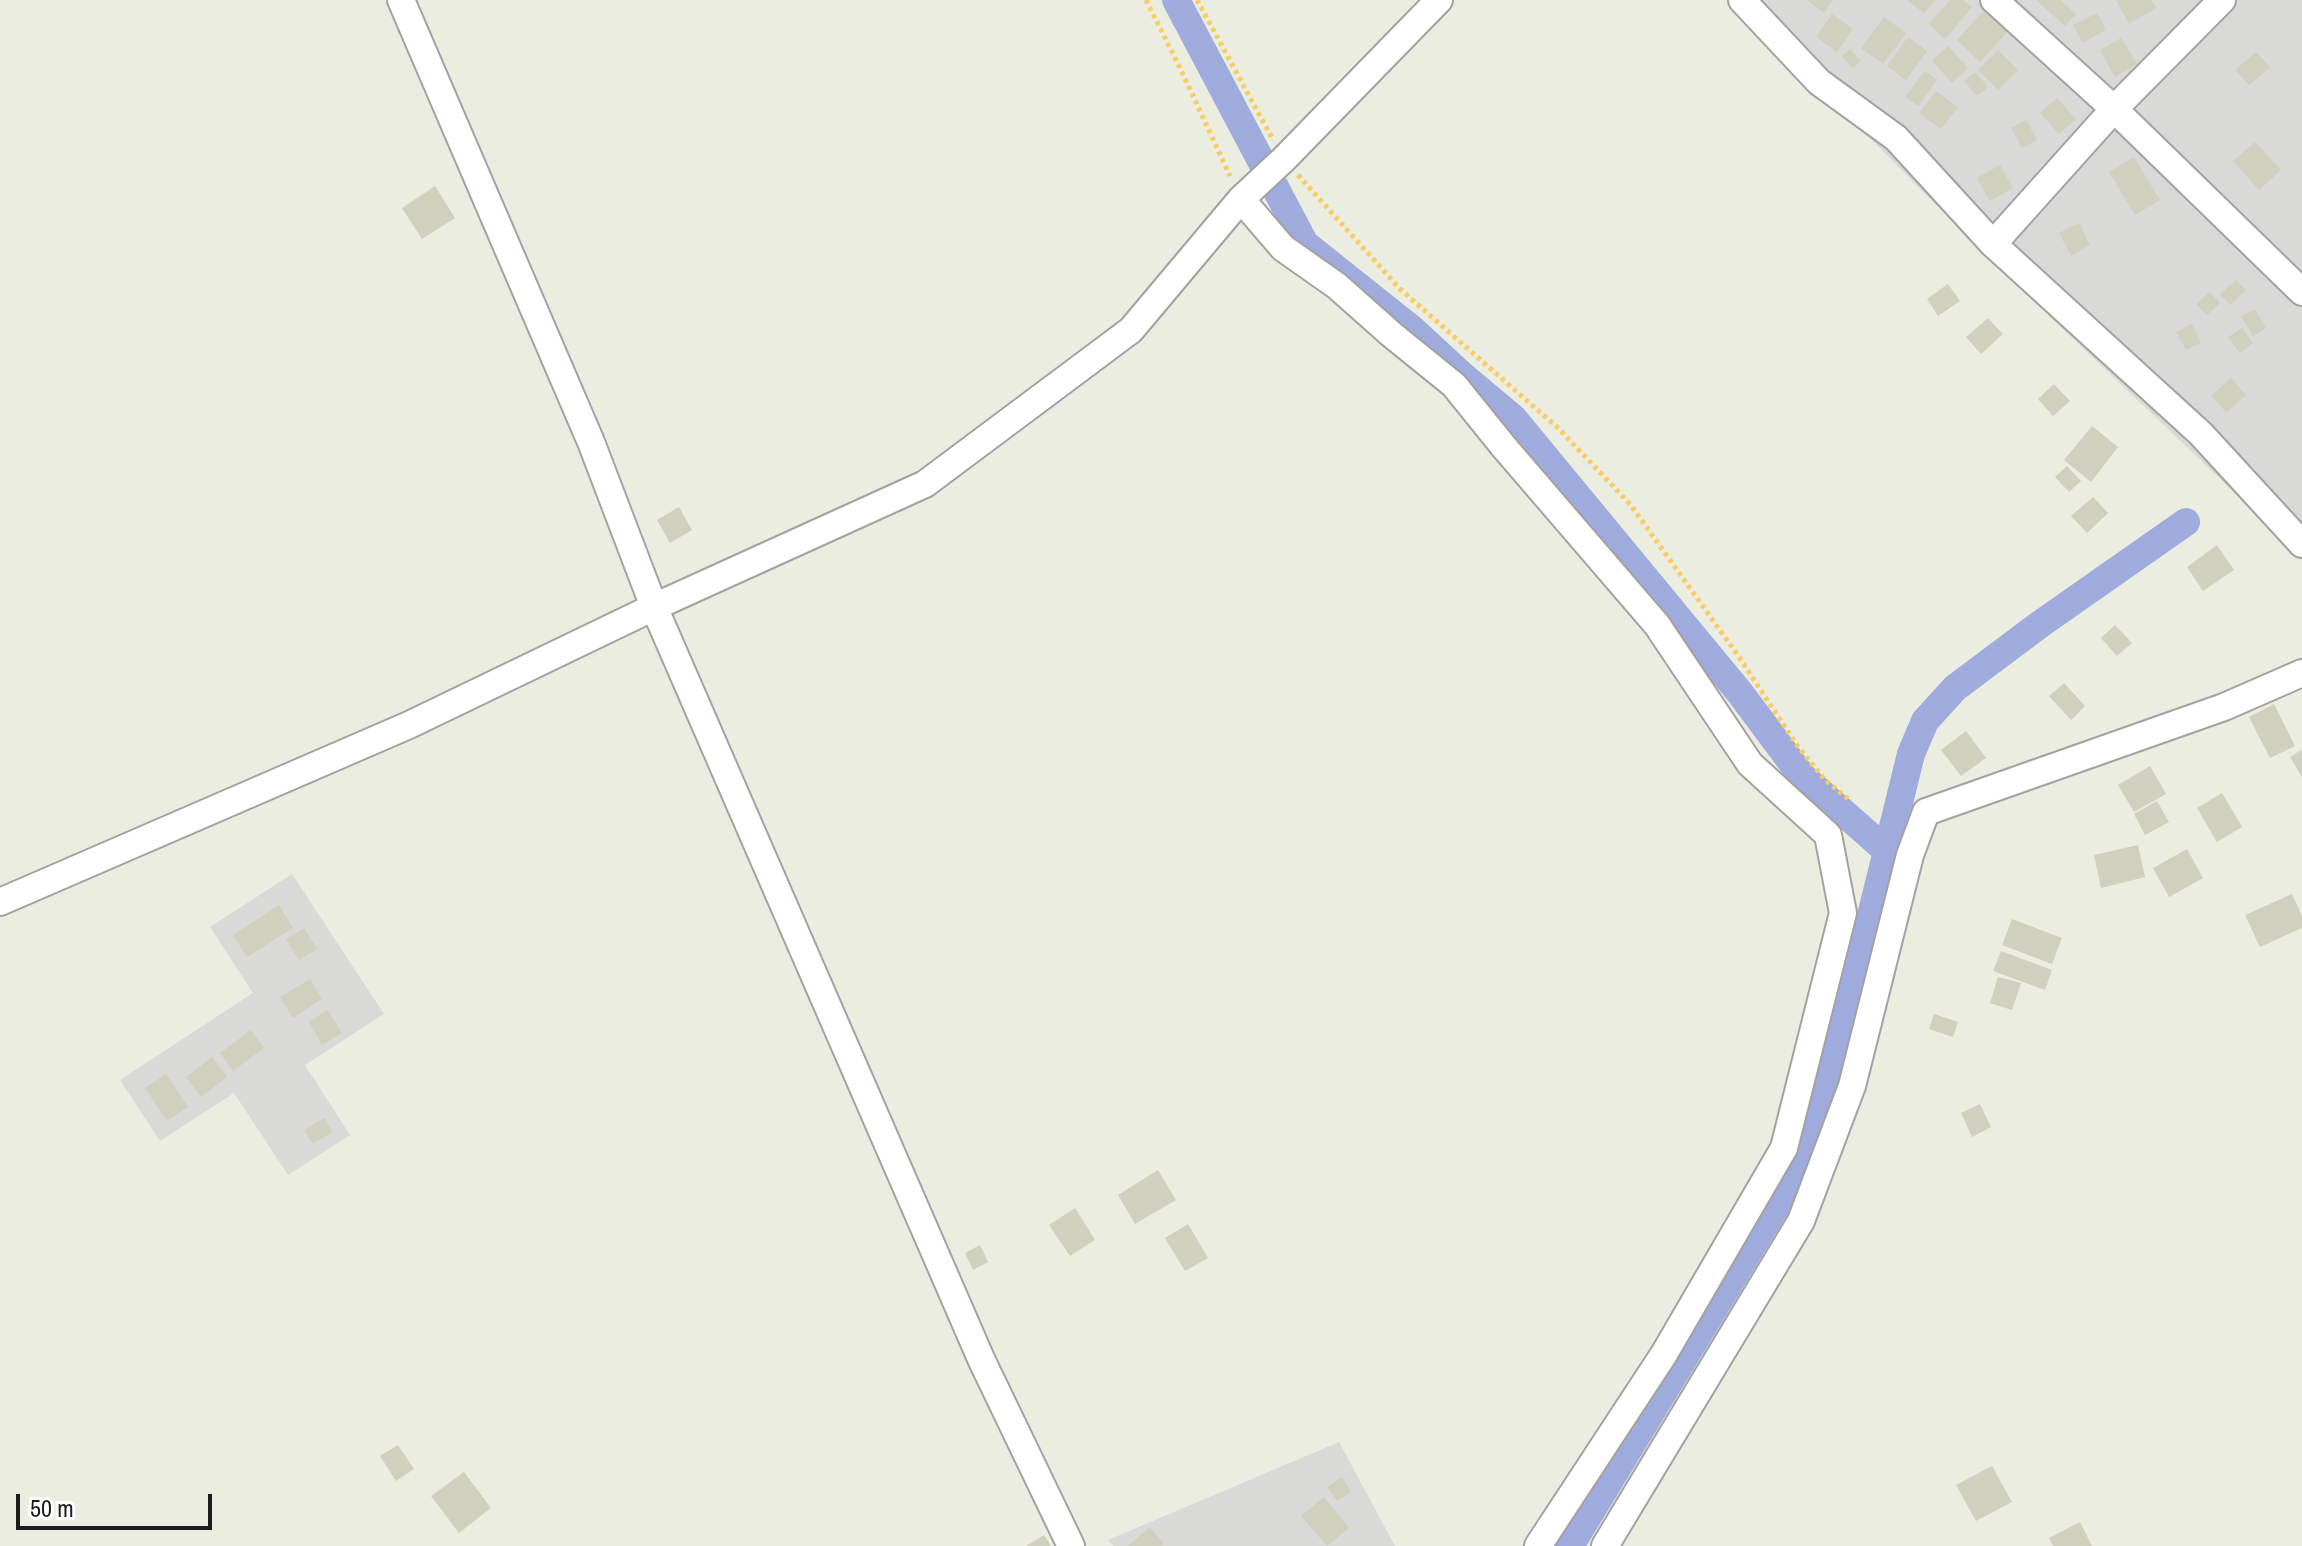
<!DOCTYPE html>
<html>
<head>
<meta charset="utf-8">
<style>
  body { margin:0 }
  #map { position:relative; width:2302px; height:1546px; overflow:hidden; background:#eaede0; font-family:"Archivo Narrow",sans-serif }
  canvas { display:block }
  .scale { position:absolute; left:16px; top:1494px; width:196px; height:36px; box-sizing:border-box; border:4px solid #1b1b1b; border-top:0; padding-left:10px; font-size:24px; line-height:28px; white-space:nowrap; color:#1b1b1b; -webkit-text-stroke:6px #fff; paint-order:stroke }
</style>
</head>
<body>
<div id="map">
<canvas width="2302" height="1546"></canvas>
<div class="scale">50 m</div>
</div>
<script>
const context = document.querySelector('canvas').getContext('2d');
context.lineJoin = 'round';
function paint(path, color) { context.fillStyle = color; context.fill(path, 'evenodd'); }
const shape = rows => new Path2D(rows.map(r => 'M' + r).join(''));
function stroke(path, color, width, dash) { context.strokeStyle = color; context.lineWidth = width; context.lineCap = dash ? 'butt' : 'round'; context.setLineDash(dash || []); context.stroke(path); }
paint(shape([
  [1732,0,2302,0,2302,557,1996,265],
  [292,874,384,1014,305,1065,350,1135,288,1175,234,1093,160,1141,120,1080,253,993,210,927],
  [1339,1442,1395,1546,1113,1546,1108,1540]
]), '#d9d9d8');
stroke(shape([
  [1176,0,1305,244,1413,330,1464,377,1513,418,1740,693,1802,776,1887,851],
  [1570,1546,1815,1142,1911,754,1925,721,1955,688,2039,625,2186,522]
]), '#9fabdc', 28);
paint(shape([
  [1807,0,1833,0,1824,13],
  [1907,0,1935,0,1924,13],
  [1950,0,1963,0,1972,7,1945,39,1929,24],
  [2036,0,2060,0,2076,14,2065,26],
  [2116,0,2151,0,2156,8,2129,24],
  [1985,9,2009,30,1980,62,1957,40],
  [2097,13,2106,30,2083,43,2073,25],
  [1832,14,1853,29,1837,52,1816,37],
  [1884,17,1906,33,1883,64,1861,48],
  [1908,37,1927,51,1906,80,1887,66],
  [2121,38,2137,64,2115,77,2100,50],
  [1948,46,1968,68,1952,83,1932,61],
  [1850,49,1861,61,1853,68,1842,56],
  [1998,50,2018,70,1998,90,1978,70],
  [2256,52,2270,67,2249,85,2235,70],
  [1925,71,1937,80,1918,106,1905,97],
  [1975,72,1988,87,1977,96,1964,81],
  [1936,91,1958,107,1941,129,1919,113],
  [2057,98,2076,119,2059,134,2040,113],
  [2026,120,2037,140,2022,148,2011,128],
  [2255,142,2281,170,2259,190,2233,161],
  [2134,157,2160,200,2135,215,2109,172],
  [2000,165,2013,188,1990,201,1977,178],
  [435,186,455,218,422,239,402,208],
  [2079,223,2090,245,2071,256,2059,233],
  [2236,280,2246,290,2230,305,2220,294],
  [1948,284,1960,301,1938,316,1927,299],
  [2210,292,2220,303,2207,315,2196,304],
  [2255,309,2266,328,2253,336,2241,316],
  [1988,318,2003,334,1981,354,1966,337],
  [2192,324,2201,343,2186,350,2176,332],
  [2242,328,2253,343,2240,353,2228,337],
  [2231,378,2246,395,2226,412,2211,396],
  [2054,384,2070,401,2053,416,2038,399],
  [2092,426,2118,447,2091,482,2064,460],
  [2067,466,2081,481,2069,492,2055,477],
  [2093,497,2108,513,2087,533,2071,516],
  [679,507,692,530,670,543,657,520],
  [2217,545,2234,570,2203,591,2187,567],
  [2115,625,2132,643,2117,656,2101,638],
  [2064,683,2085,706,2071,720,2049,696],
  [2274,704,2295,746,2270,758,2249,717],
  [1966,731,1986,758,1961,776,1941,750],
  [2302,750,2302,777,2290,757],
  [2150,766,2166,794,2134,812,2118,785],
  [2222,793,2242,827,2217,842,2197,808],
  [2157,801,2169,822,2145,835,2134,814],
  [2138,845,2145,877,2101,888,2094,855],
  [2187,849,2203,878,2169,897,2153,868],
  [2292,894,2302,916,2302,928,2260,947,2245,915],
  [279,905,293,928,247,957,233,935],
  [2012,919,2062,938,2052,964,2002,945],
  [304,928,317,949,299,960,286,939],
  [2001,951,2052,970,2045,990,1993,971],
  [1998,977,2021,983,2012,1010,1990,1003],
  [310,979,322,999,293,1018,280,997],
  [328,1010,342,1033,322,1045,309,1022],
  [1934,1014,1958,1022,1953,1037,1929,1029],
  [251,1030,264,1048,233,1071,220,1053],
  [212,1057,227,1077,201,1097,186,1077],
  [166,1074,188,1107,167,1121,145,1088],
  [1980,1104,1991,1127,1972,1137,1961,1113],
  [324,1118,333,1132,313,1144,304,1130],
  [1158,1170,1176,1200,1135,1224,1118,1195],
  [1075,1208,1095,1240,1070,1256,1049,1225],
  [1188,1224,1208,1258,1185,1271,1165,1238],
  [980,1245,988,1262,973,1270,965,1253],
  [398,1445,414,1469,396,1481,380,1456],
  [1992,1466,2012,1502,1976,1521,1956,1485],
  [464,1472,491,1508,459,1533,431,1496],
  [1342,1477,1351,1492,1337,1501,1327,1487],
  [1324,1497,1349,1528,1327,1546,1301,1516],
  [2080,1522,2092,1546,2053,1546,2049,1538],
  [1150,1527,1164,1544,1162,1546,1128,1546],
  [1044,1535,1051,1546,1026,1546]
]), '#cfd0be');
const street = shape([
  [401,0,591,442,654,607,982,1361,1071,1546],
  [1742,0,1819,82,1896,138,1993,244,2201,434,2302,544],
  [1994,0,2114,109,2302,292],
  [1241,199,1283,248,1337,286,1391,334,1454,385,1504,447,1657,625,1750,764,1828,835,1843,913,1784,1148,1664,1354,1538,1546],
  [1993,244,2114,109,2222,0],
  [0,902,409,725,654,607,925,484,1131,330,1241,199,1284,159,1439,0],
  [1605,1546,1801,1221,1852,1086,1910,855,1926,812,2224,707,2302,673]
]);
stroke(street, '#a2a2a2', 30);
stroke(shape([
  [1146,0,1181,70,1230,176],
  [1197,0,1272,138],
  [1298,175,1400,289,1558,428,1630,504,1739,657,1796,744,1825,780,1851,801]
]), '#fbcb63', 5, [4, 4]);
stroke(street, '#fff', 26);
</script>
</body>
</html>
